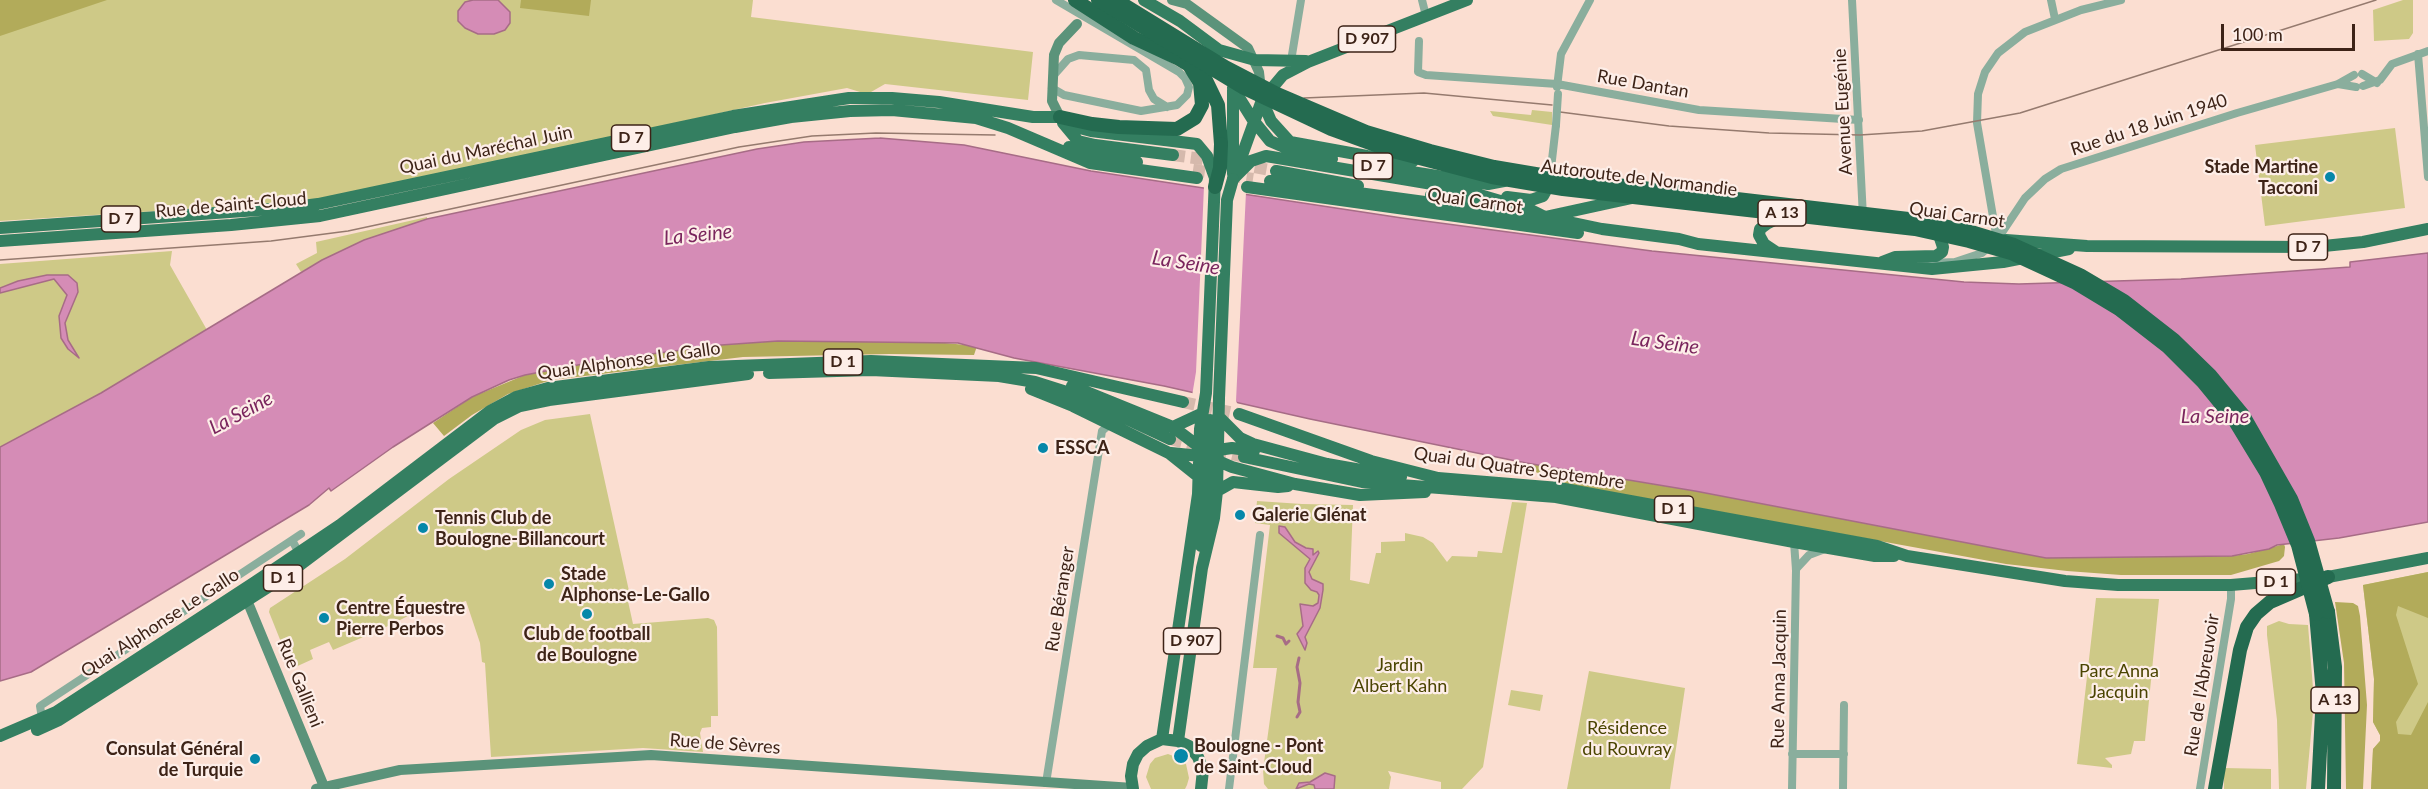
<!DOCTYPE html>
<html>
<head>
<meta charset="utf-8">
<style>
  body { margin:0 }
  #map { position:relative; width:2428px; height:789px; overflow:hidden; background:#fbded1; font-family:Lato,sans-serif }
  canvas { display:block }
  .scale { position:absolute; left:2221px; top:24px; width:134px; height:27px; box-sizing:border-box; border:3px solid #3d2317; border-top:0; padding-left:8px; font-size:18px; line-height:21px; white-space:nowrap; color:#3d2317; -webkit-text-stroke:4px #fdeee8; paint-order:stroke }
</style>
</head>
<body>
<div id="map">
<canvas width="2428" height="789"></canvas>
<div class="scale">100 m</div>
</div>
<script>
const context = document.querySelector('canvas').getContext('2d');
context.lineJoin = 'round';
function paint(path, color) { context.fillStyle = color; context.fill(path, 'evenodd'); }
const shape = rows => new Path2D(rows.map(r => 'M' + r).join(''));
function stroke(path, color, width, dash) { context.strokeStyle = color; context.lineWidth = width; context.lineCap = dash ? 'butt' : 'round'; context.setLineDash(dash || []); context.stroke(path); }
function write(font, color, halo, rows, align = 'center') {
  context.font = font + ' Lato,sans-serif'; context.lineWidth = 4.5; context.setLineDash([]); context.textBaseline = 'middle'; context.strokeStyle = halo; context.fillStyle = color; for (const [text, x, y, turn = 0] of rows) {
    context.save(); context.translate(x, y); context.rotate((+turn || 0) * Math.PI / 180); context.textAlign = isNaN(turn) ? turn : align; if (halo) context.strokeText(text, 0, 0); context.fillText(text, 0, 0); context.restore();
  }
}
paint(shape([
  [0,0,753,0,751,17,1033,52,1028,100,885,84,871,92,860,92,847,88,765,103,330,200,0,221],
  [2403,0,2413,0,2413,33,2409,39,2374,41,2373,10],
  [1532,110,1552,112,1552,125,1493,116,1490,111,1531,115],
  [2395,128,2405,208,2265,226,2255,145],
  [427,217,427,219,364,240,322,260,301,272,296,264,317,253,316,242],
  [172,251,170,265,207,330,101,393,0,447,0,264],
  [590,414,629,591,626,592,633,624,708,618,714,620,717,627,718,716,711,716,711,727,702,728,700,733,703,752,643,748,491,757,485,663,482,662,480,643,466,601,438,609,424,608,382,629,333,650,329,642,310,650,313,659,291,669,288,661,291,659,290,657,287,657,269,612,270,608,345,559,449,479,521,430,545,420],
  [1257,501,1302,504,1353,505,1350,580,1369,584,1376,553,1381,553,1381,542,1405,541,1405,533,1423,537,1433,543,1447,562,1452,556,1477,557,1478,551,1502,553,1512,502,1527,503,1483,767,1462,789,1441,789,1441,782,1388,771,1391,777,1389,789,1268,789,1264,784,1263,770,1277,668,1253,668,1270,525,1255,523],
  [2428,572,2428,789,2371,789,2373,749,2380,741,2380,735,2373,722,2374,679,2363,585],
  [2096,598,2159,599,2145,741,2134,741,2131,754,2105,758,2112,765,2112,768,2077,764],
  [2279,621,2289,624,2308,625,2314,701,2306,789,2279,789,2277,720,2267,635,2267,626],
  [1589,671,1685,688,1670,789,1567,789],
  [1511,690,1543,695,1540,711,1508,705],
  [1168,754,1181,759,1186,764,1189,778,1187,785,1185,789,1151,789,1146,777,1150,764,1155,758],
  [2224,768,2271,769,2271,789,2224,789]
]), '#cec987');
paint(shape([
  [0,0,107,0,0,36],
  [521,0,591,0,589,16,520,8],
  [778,341,934,342,977,346,974,355,889,354,743,357,551,380,508,394,472,415,444,436,433,423,472,397,525,375,604,360,721,345],
  [1526,463,1695,491,2046,558,2231,556,2248,554,2284,544,2285,547,2284,556,2279,561,2231,575,2121,575,2067,571,2006,564,1567,484,1533,471],
  [2428,572,2428,618,2398,606,2396,615,2418,684,2396,722,2398,734,2411,735,2428,702,2428,789,2371,789,2373,749,2380,741,2380,735,2373,722,2374,679,2363,585],
  [2335,602,2353,603,2358,606,2360,616,2367,705,2363,789,2346,789,2344,663]
]), '#b2ab5a');
const water = shape([
  [498,0,510,12,510,23,505,30,494,34,478,34,465,28,458,21,458,11,465,2,473,0,498,0],
  [880,138,964,145,1091,171,1402,218,1652,251,1964,282,2019,284,2181,279,2350,267,2350,262,2428,253,2428,522,2339,538,2277,545,2269,549,2232,556,2046,558,1695,491,1526,463,1310,419,1164,386,1014,358,958,343,778,341,721,345,604,360,525,375,509,380,472,397,393,447,331,491,329,488,309,505,31,672,0,681,0,447,101,393,322,260,364,240,427,219,757,149,804,142,880,138],
  [47,275,68,275,77,283,78,292,65,323,68,340,79,358,68,349,61,338,59,316,67,295,54,279,0,293,0,288,18,281,47,275],
  [1279,526,1285,527,1295,542,1306,548,1313,549,1313,555,1318,551,1319,553,1309,572,1312,579,1323,584,1323,590,1320,608,1305,637,1307,643,1305,650,1297,634,1303,626,1300,604,1313,606,1318,603,1319,595,1317,592,1311,590,1305,583,1305,568,1310,559,1279,533,1279,526],
  [1325,773,1335,776,1334,789,1315,789,1314,785,1309,784,1296,789,1299,783,1310,782,1325,773]
]);
paint(water, '#d58cb6');
stroke(water, '#a76c86', 1.5);
paint(shape([
  [1204,186,1246,192,1236,401,1238,405,1192,396,1196,372]
]), '#fbded1');
stroke(shape([
  [1277,636,1283,638,1286,644,1289,641],
  [1297,717,1300,712,1298,702,1300,683,1297,667,1299,658]
]), '#a76c86', 3);
stroke(shape([
  [1173,155,1217,161],
  [1237,164,1276,171],
  [1193,170,1253,179],
  [1183,402,1239,414],
  [1170,439,1198,446],
  [1215,450,1244,457]
]), '#d5b9ac', 12, [12, 6]);
stroke(shape([
  [1422,0,1426,16],
  [1852,0,1863,217],
  [2051,0,2055,19],
  [1419,41,1418,72,1426,75,1557,84,1699,110,1859,120],
  [2418,54,2428,177],
  [1291,61,1301,0],
  [2362,74,2377,83],
  [1053,76,1068,59,1079,55,1134,60,1146,70,1149,90,1154,99,1167,107],
  [2338,84,2356,87],
  [2363,86,2380,80,2392,64,2428,51],
  [1557,87,1561,54,1590,0],
  [1052,88,1064,95,1141,111,1177,105,1187,95,1189,87,1185,78,1179,72,1056,0],
  [1550,177,1556,125],
  [1997,240,1977,123,1978,94,1985,72,1998,53,2025,32,2081,10,2121,0],
  [1922,265,1931,263,1955,262,1982,253,1997,240,2025,198,2045,179,2061,169,2237,113,2338,84,2354,75],
  [292,540,301,534],
  [1796,569,1809,555,1825,549],
  [42,718,40,706,292,540,299,553],
  [1792,754,1844,754],
  [1046,783,1102,431,1110,424],
  [1229,789,1260,535],
  [1792,789,1796,570,1794,542],
  [1843,789,1844,705],
  [2200,789,2231,599,2231,585]
]), '#8aae9d', 8);
stroke(shape([
  [1172,0,1187,4,1248,48,1259,72,1261,90],
  [1060,117,1052,101,1054,55,1059,43,1077,24],
  [244,593,325,789],
  [316,789,400,770,651,755,1133,788]
]), '#5b937a', 10);
stroke(shape([
  [1144,0,1180,21,1219,50,1255,60,1306,61],
  [1233,88,1253,120,1270,141,1298,153,1332,159],
  [1262,100,1271,121,1290,142,1367,156,1413,161],
  [1063,123,1078,141,1095,145,1173,155],
  [1069,147,1092,155,1137,162],
  [1367,165,1488,184,1504,181],
  [1276,171,1358,186],
  [1236,172,1262,100,1283,75,1308,62,1467,0],
  [1233,174,1233,90],
  [1233,179,1251,161,1266,156,1456,188,1531,210,1545,217,1602,229,1679,239,1698,244,1932,269,2003,262,2069,249],
  [1270,181,1469,208,1516,216,1545,217,1632,198],
  [1247,187,1578,233],
  [1431,195,1474,199],
  [1507,197,1531,200,1543,196,1549,185],
  [0,228,287,208,318,204,733,116,849,98,892,98,939,102,1033,117,1060,117,1076,127,1091,131,1197,144,1207,156,1215,178,1206,393,1200,429,1198,494,1162,739],
  [2006,240,2087,246,2314,247,2363,242,2428,229],
  [0,241,231,225,320,216,735,127,791,117,850,111,892,110,976,118,1008,128,1090,163,1197,178],
  [1776,252,1764,244,1759,235,1760,229,1768,223,1789,213],
  [1882,262,1895,257,1936,256,1942,252,1943,247,1938,232],
  [769,373,871,370,999,376,1035,382,1076,395,1170,439],
  [1072,386,1173,427,1201,414],
  [1031,389,1073,406,1169,453,1199,477],
  [1239,414,1371,461,1438,478,1559,488,1877,546,1907,556,2065,581,2118,585,2231,585,2328,577,2428,558],
  [1219,417,1240,438,1253,444,1327,464,1401,477],
  [1173,427,1218,461,1232,467,1295,484,1360,495,1425,492],
  [1171,453,1200,456,1218,450,1232,448,1254,451],
  [1244,457,1362,482,1556,497,1794,542,1875,556,1894,556],
  [1217,491,1233,482,1278,487,1288,486],
  [1201,546,1207,492,1210,420],
  [37,730,59,720,284,577,494,419,520,406,549,400,748,374],
  [0,736,56,712,255,582,340,525,490,411,516,397,548,388,709,367,871,361,1036,368,1183,402],
  [1178,741,1202,568,1214,518,1217,491,1219,398],
  [1133,789,1131,776,1133,764,1138,754,1147,746,1162,739,1178,741,1189,746,1198,757,1203,770,1201,789]
]), '#347f61', 12);
stroke(shape([
  [1203,74,1218,105,1221,144],
  [1060,117,1092,124,1119,127,1177,129,1195,118,1202,105,1200,83,1189,65,1179,59,1134,38,1075,0],
  [2328,612,2335,667,2334,789],
  [2316,614,2323,694,2318,789],
  [2215,789,2240,650,2247,627,2256,614,2270,602,2328,577]
]), '#246b50', 14);
stroke(shape([
  [1304,98,1424,93,1552,105],
  [1560,112,1669,126,1769,133,1860,135,1922,131,2020,113,2376,0],
  [0,260,271,241,348,231,739,147,812,136,876,133,995,135]
]), '#957a6e', 1.5);
stroke(shape([
  [1556,125,1558,94]
]), '#8aae9d', 8);
stroke(shape([
  [1219,398,1227,200,1233,179]
]), '#347f61', 12);
stroke(shape([
  [1098,0,1244,88,1331,129,1389,150,1492,177,1563,189,1915,229,1969,241,2011,253,2076,283,2119,309,2168,347,2203,382,2235,421,2266,472,2281,504,2298,545,2316,614],
  [1116,0,1225,67,1277,94,1366,132,1430,151,1494,167,1565,179,1917,220,1971,232,2014,245,2080,275,2124,301,2174,340,2210,375,2243,415,2291,499,2308,541,2328,612],
  [1215,187,1220,168,1221,144]
]), '#246b50', 14);
for (const [x, y, r, color] of [
  [2330,177,6,"#0587a9"],
  [1043,448,6,"#0587a9"],
  [1240,515,6,"#0587a9"],
  [423,528,6,"#0587a9"],
  [549,584,6,"#0587a9"],
  [587,614,6,"#0587a9"],
  [324,618,6,"#0587a9"],
  [1181,756,8,"#0587a9"],
  [255,759,6,"#0587a9"]
]) { const dot = new Path2D(); dot.arc(x, y, r, 0, 2 * Math.PI); context.fillStyle = color; context.fill(dot); stroke(dot, '#fdeee8', 2); }
for (const [x, y, w] of [
  [1367,39,57],
  [631,138,39],
  [1373,166,39],
  [1782,213,48],
  [121,219,39],
  [2308,247,39],
  [843,362,39],
  [1674,509,39],
  [283,578,39],
  [2276,582,39],
  [1192,641,57],
  [2335,700,48]
]) { const box = new Path2D(); box.roundRect(x - w / 2, y - 13, w, 26, 4.5); context.fillStyle = '#fdeee8'; context.fill(box); stroke(box, '#3d2317', 1.5); }
write('bold 16px', '#3d2317', null, [
  ["D 907",1367,39],
  ["D 7",631,138],
  ["D 7",1373,166],
  ["A 13",1782,213],
  ["D 7",121,219],
  ["D 7",2308,247],
  ["D 1",843,362],
  ["D 1",1674,509],
  ["D 1",283,578],
  ["D 1",2276,582],
  ["D 907",1192,641],
  ["A 13",2335,700]
]);
write('18px', '#3d2317', '#fdeee8', [
  ["Rue Dantan",1643,84,10],
  ["Avenue Eugénie",1843,112,-93],
  ["Rue du 18 Juin 1940",2149,125,-18],
  ["Quai du Maréchal Juin",486,150,-12],
  ["Autoroute de Normandie",1639,178,7],
  ["Quai Carnot",1475,201,8],
  ["Rue de Saint-Cloud",231,205,-5],
  ["Quai Carnot",1957,215,8],
  ["Quai Alphonse Le Gallo",629,361,-8],
  ["Quai du Quatre Septembre",1519,468,8],
  ["Rue Béranger",1060,599,-81],
  ["Quai Alphonse Le Gallo",160,623,-33],
  ["Rue Anna Jacquin",1779,679,-89],
  ["Rue Gallieni",300,683,68],
  ["Rue de l'Abreuvoir",2202,685,-81],
  ["Rue de Sèvres",725,744,4]
]);
write('bold 18px', '#3d2317', '#fdeee8', [
  ["Stade Martine",2318,167,"right"],
  ["Tacconi",2318,188,"right"],
  ["ESSCA",1055,448],
  ["Galerie Glénat",1252,515],
  ["Tennis Club de",435,518],
  ["Boulogne-Billancourt",435,539],
  ["Stade",561,574],
  ["Alphonse-Le-Gallo",561,595],
  ["Centre Équestre",336,608],
  ["Pierre Perbos",336,629],
  ["Club de football",587,634,"center"],
  ["de Boulogne",587,655,"center"],
  ["Boulogne - Pont",1194,746],
  ["de Saint-Cloud",1194,767],
  ["Consulat Général",243,749,"right"],
  ["de Turquie",243,770,"right"]
], 'left');
write('18px', '#4a4400', '#fdeee8', [
  ["Jardin",1400,665],
  ["Albert Kahn",1400,686],
  ["Parc Anna",2119,671],
  ["Jacquin",2119,692],
  ["Résidence",1627,728],
  ["du Rouvray",1627,749]
]);
write('italic 20px', '#7a255d', '#fdeee8', [
  ["La Seine",698,235,-6],
  ["La Seine",1186,263,9],
  ["La Seine",1665,343,8],
  ["La Seine",241,413,-28],
  ["La Seine",2215,417]
]);
</script>
</body>
</html>
